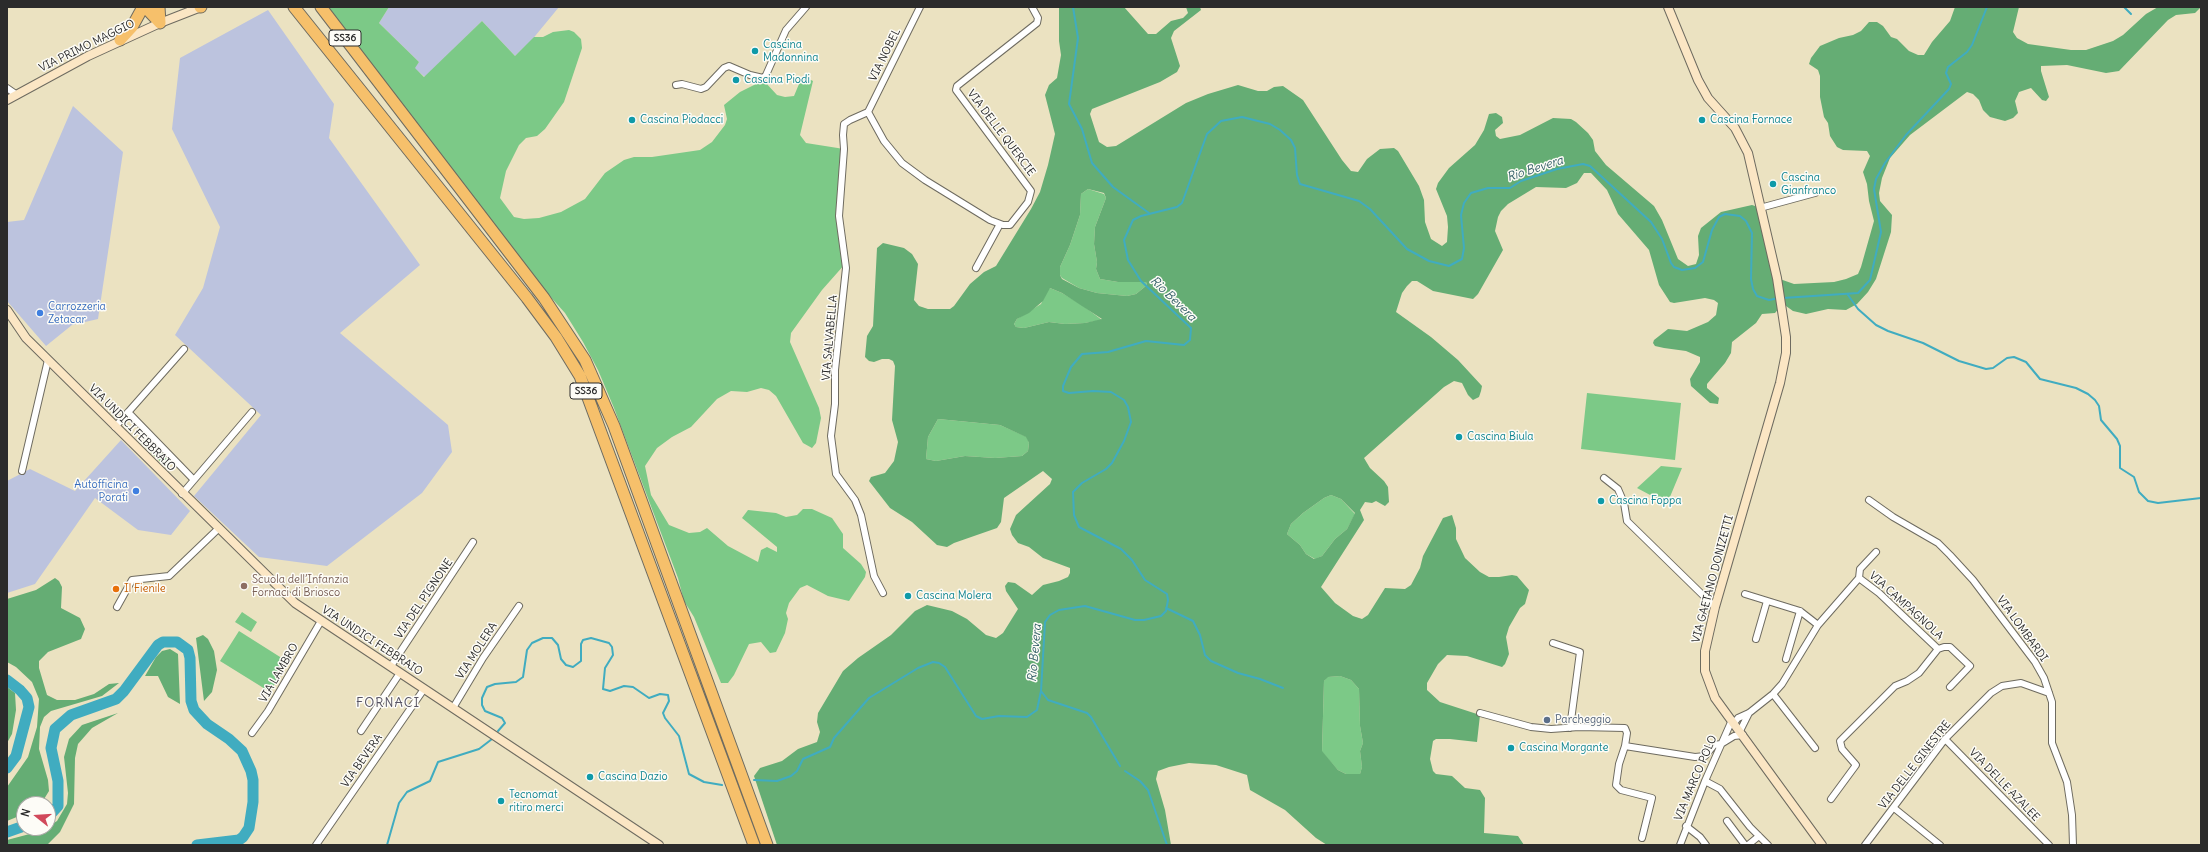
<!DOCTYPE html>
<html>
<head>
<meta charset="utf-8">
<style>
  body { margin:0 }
  #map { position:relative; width:2208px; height:852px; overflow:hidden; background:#ebe2c1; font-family:Delius,sans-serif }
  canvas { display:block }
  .frame { position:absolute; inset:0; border:8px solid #2b2b2b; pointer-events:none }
  .north { position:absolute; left:16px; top:796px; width:40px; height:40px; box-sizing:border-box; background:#fdfcf7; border:1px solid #a9a8a5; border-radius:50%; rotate:287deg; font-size:11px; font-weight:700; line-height:16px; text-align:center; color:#2b2b2b }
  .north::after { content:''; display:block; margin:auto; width:14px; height:18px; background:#d1495b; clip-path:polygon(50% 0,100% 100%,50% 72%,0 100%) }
</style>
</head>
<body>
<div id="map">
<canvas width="2208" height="852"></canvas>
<div class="frame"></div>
<div class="north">N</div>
</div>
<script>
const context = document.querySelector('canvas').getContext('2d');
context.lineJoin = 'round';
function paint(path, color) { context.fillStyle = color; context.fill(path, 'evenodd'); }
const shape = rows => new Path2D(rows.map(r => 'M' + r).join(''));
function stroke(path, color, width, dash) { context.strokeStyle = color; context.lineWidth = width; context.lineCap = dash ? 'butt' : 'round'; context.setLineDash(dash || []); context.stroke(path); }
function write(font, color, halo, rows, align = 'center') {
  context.font = font + ' Delius,sans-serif'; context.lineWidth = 3; context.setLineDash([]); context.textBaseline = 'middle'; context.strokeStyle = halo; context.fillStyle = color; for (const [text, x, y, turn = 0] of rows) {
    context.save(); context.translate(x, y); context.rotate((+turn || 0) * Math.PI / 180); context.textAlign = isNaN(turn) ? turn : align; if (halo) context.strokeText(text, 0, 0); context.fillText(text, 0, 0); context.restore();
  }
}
paint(shape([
  [389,7,559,7,531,41,515,56,482,21,425,77,414,68,419,62,379,23],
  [268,10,334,104,329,138,420,265,340,333,448,425,452,452,422,493,327,566,259,557,194,496,261,415,175,335,203,288,220,227,172,129,180,58],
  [73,106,123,152,98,319,72,325,46,346,7,301,7,222,24,220],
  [121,440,190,511,171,535,138,530,95,498,35,584,7,593,7,481,30,469,75,491]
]), '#bcc3de');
paint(shape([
  [326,7,389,7,379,23,419,62,415,68,424,77,482,21,515,56,534,37,543,37,553,32,569,30,574,32,581,39,582,48,564,102,545,129,537,136,526,138,519,145,506,171,500,198,514,217,524,219,539,218,561,212,585,199,605,173,624,160,634,157,652,157,700,150,712,142,725,125,727,119,724,105,740,92,760,82,765,82,777,95,785,97,794,96,799,84,805,77,813,81,800,135,806,143,844,149,839,216,845,264,822,290,791,333,790,342,819,408,821,418,816,443,812,448,803,443,776,396,769,390,761,388,747,392,731,391,717,399,691,427,672,437,657,448,645,466,651,495,669,525,689,533,700,532,707,528,728,546,758,562,761,550,767,547,777,552,777,547,742,518,748,510,776,513,786,517,797,515,803,509,812,509,832,518,843,534,843,548,861,564,866,572,865,577,849,601,828,596,807,585,800,588,789,603,786,613,788,619,785,633,776,652,770,653,761,642,749,644,734,675,728,683,721,683,694,617,684,601,678,578,614,408,598,370,583,342,565,313,547,293],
  [1088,189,1104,194,1106,198,1095,227,1094,244,1097,262,1096,269,1100,279,1118,282,1146,282,1147,285,1136,294,1127,296,1097,293,1079,288,1062,278,1060,275,1060,267,1070,245,1080,215,1081,194],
  [1050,288,1062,293,1082,305,1102,320,1085,323,1065,324,1049,322,1024,328,1016,327,1014,324,1017,319,1041,304,1048,289],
  [1587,393,1681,403,1675,460,1581,449],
  [938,419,1000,425,1027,437,1029,443,1028,451,1022,456,995,458,965,456,936,461,926,459,928,437],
  [145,439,159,449,170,463,166,467,141,443],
  [1661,466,1682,468,1667,504,1637,488],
  [1331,495,1341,499,1355,514,1347,529,1335,539,1322,556,1315,559,1306,554,1300,545,1287,534,1291,524,1303,513,1324,498],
  [242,612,257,622,251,632,235,622],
  [239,631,288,662,270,692,220,661],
  [1340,676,1351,680,1359,689,1360,726,1363,743,1360,751,1362,767,1360,774,1346,774,1338,770,1322,752,1324,681,1327,677]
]), '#7cc987');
paint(shape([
  [1059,7,1124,7,1148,34,1156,34,1171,21,1183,18,1188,13,1186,7,1200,7,1201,10,1174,31,1171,38,1180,66,1177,72,1160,82,1092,109,1090,114,1099,142,1107,147,1116,146,1186,103,1208,94,1238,85,1258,91,1267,91,1274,87,1283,86,1303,100,1342,160,1351,171,1358,172,1367,159,1380,149,1394,148,1398,151,1419,186,1424,200,1425,222,1431,239,1442,246,1447,242,1448,227,1447,216,1436,189,1438,183,1449,168,1475,145,1484,130,1489,114,1496,113,1502,117,1503,123,1495,130,1496,136,1500,139,1520,135,1553,118,1571,119,1576,122,1588,133,1593,140,1595,151,1606,165,1654,206,1662,220,1678,259,1688,266,1696,264,1699,255,1698,236,1701,228,1721,212,1752,205,1758,207,1777,278,1794,284,1834,282,1846,279,1858,274,1861,267,1874,221,1869,201,1867,184,1863,172,1870,156,1867,151,1843,150,1837,147,1830,136,1828,123,1824,117,1820,97,1820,76,1818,70,1809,64,1811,58,1820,46,1839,38,1853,35,1861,31,1869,22,1877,22,1883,26,1891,37,1897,39,1909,51,1918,55,1924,55,1932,42,1950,21,1955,7,2019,7,2013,32,2017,38,2028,44,2071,50,2086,50,2113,41,2123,35,2146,14,2158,7,2201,7,2195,13,2176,15,2168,20,2119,71,2106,73,2067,65,2041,66,2041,71,2049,97,2046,101,2042,100,2031,88,2019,92,2015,101,2018,113,2013,118,2005,121,1990,117,1983,110,1979,100,1973,94,1967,92,1910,135,1890,158,1882,178,1879,193,1880,201,1892,215,1891,232,1876,279,1868,292,1857,304,1846,310,1828,309,1806,314,1793,311,1786,306,1781,306,1775,313,1762,314,1756,323,1732,342,1731,353,1725,363,1707,384,1707,388,1719,398,1718,404,1710,403,1691,386,1690,379,1700,362,1700,357,1686,351,1664,348,1655,346,1653,343,1654,340,1668,329,1687,331,1708,322,1716,315,1718,303,1714,300,1705,298,1674,303,1670,302,1659,285,1649,250,1618,214,1607,190,1591,173,1584,173,1577,183,1566,188,1536,187,1508,204,1501,211,1498,217,1495,231,1503,250,1478,294,1473,299,1433,291,1417,281,1412,281,1407,286,1402,293,1396,312,1431,337,1458,360,1482,386,1481,391,1479,397,1473,400,1468,395,1462,383,1454,381,1444,387,1364,458,1370,468,1384,481,1388,487,1389,502,1385,506,1376,501,1372,503,1365,502,1360,510,1364,520,1321,587,1335,603,1353,616,1362,619,1368,615,1385,588,1405,589,1411,585,1420,568,1423,556,1443,518,1452,515,1456,528,1456,539,1465,558,1480,572,1489,577,1499,577,1512,575,1517,576,1529,590,1525,604,1520,608,1509,627,1506,637,1509,654,1505,664,1502,667,1467,656,1447,655,1438,664,1427,683,1427,690,1440,702,1480,715,1477,742,1450,739,1436,739,1433,741,1430,759,1433,771,1436,774,1452,776,1465,788,1480,790,1485,798,1484,833,1518,836,1524,845,1327,845,1316,838,1285,810,1250,790,1247,775,1216,765,1189,763,1169,767,1158,771,1156,779,1165,810,1171,845,777,845,754,776,760,768,782,761,798,749,817,742,820,732,817,722,818,713,843,671,858,658,891,635,915,611,927,605,952,611,967,619,986,635,996,638,1003,633,1018,609,1006,591,1005,586,1008,582,1015,583,1032,595,1043,585,1059,581,1068,577,1070,573,1070,568,1043,558,1029,547,1018,543,1012,535,1010,529,1016,515,1050,484,1052,479,1043,471,1004,498,1001,522,997,528,954,543,947,547,937,545,912,522,890,508,869,481,871,477,885,473,894,461,898,442,892,420,895,366,893,361,889,359,882,359,874,362,869,361,865,357,867,336,873,326,877,248,883,243,904,248,912,254,918,264,914,300,919,306,928,309,950,309,954,306,970,284,984,272,996,266,1031,209,1040,192,1048,165,1055,134,1045,95,1049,85,1057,78,1061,55,1059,41],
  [1088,189,1104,193,1106,198,1095,227,1094,244,1097,262,1096,269,1100,279,1118,282,1146,282,1147,285,1136,294,1127,296,1097,293,1079,288,1062,279,1060,275,1060,267,1070,245,1080,215,1081,194],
  [1050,288,1062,293,1102,319,1085,323,1065,324,1049,322,1024,328,1016,327,1014,324,1017,319,1029,313,1043,301],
  [938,419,1000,425,1026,437,1029,443,1028,451,1022,456,995,458,965,456,936,461,926,459,928,437],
  [1331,495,1341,499,1355,513,1347,529,1335,539,1322,556,1314,559,1306,554,1300,545,1287,534,1291,524,1303,513,1324,498],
  [1340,676,1351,680,1359,689,1360,726,1363,743,1360,751,1362,767,1360,774,1346,774,1338,770,1322,751,1324,681,1328,677],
  [55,578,59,581,62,587,61,608,80,618,85,629,81,639,48,652,39,661,39,668,47,695,57,700,75,700,94,694,109,684,119,683,102,696,51,711,44,717,40,727,39,749,48,780,49,791,41,804,24,804,24,814,7,821,7,787,28,757,37,727,39,699,32,682,16,667,7,662,7,599,36,590],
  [203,635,208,639,214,651,217,670,212,692,204,701,196,638],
  [170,649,178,654,180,704,168,697,158,676,145,676,156,657,162,651],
  [7,687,15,693,16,710,12,734,7,743],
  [118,713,92,728,78,744,75,758,74,804,60,832,47,845,7,845,7,840,41,831,57,821,67,804,68,793,64,757,69,739,82,725]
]), '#65ad74');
stroke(shape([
  [1073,7,1078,38,1069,104,1082,129,1092,163,1113,187,1149,213],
  [2124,7,2131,14],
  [1848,295,1858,309,1876,325,1888,331,1923,343,1959,361,1986,369,1993,368,2007,358,2014,357,2026,362,2040,379,2076,388,2088,394,2095,400,2099,406,2101,420,2117,439,2120,446,2120,468,2134,477,2139,492,2148,501,2158,503,2201,498],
  [1783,298,1858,293,1870,280,1881,232,1874,189,1876,179,1885,163,1906,135,1949,89,1951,84,1946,73,1948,67,1967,52,1972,45,1987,7],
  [1166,608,1193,621,1200,635,1205,655,1211,661,1238,673,1260,679,1283,688],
  [1041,691,1048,700,1087,713,1091,717,1120,766],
  [498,731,505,723,502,718,485,711,482,705,482,698,487,687,495,684,516,682,523,677,527,650,532,643,543,638,552,638,558,645,561,659,566,665,573,667,581,661,581,644,583,640,591,638,609,643,612,647,613,655,605,668,603,689,610,691,624,686,633,687,649,698,660,694,668,695,669,701,663,713,665,718,679,736,689,774,704,782,722,785],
  [1125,771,1140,781,1148,790,1167,845],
  [754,780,777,781,791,776,797,771,803,759,830,747,834,738,869,698,918,668,933,662,939,663,945,667,976,716,982,719,999,716,1027,717,1037,710,1041,691,1045,622,1050,615,1059,610,1085,606,1135,620,1144,620,1161,616,1166,611,1168,600,1167,594,1145,580,1132,560,1121,549,1079,527,1074,515,1073,492,1082,483,1106,469,1112,463,1124,441,1131,422,1128,407,1124,400,1111,392,1093,391,1069,393,1063,391,1063,386,1071,367,1082,354,1108,352,1146,341,1184,345,1190,340,1191,328,1141,281,1128,260,1124,240,1133,220,1141,216,1177,207,1182,203,1207,134,1221,121,1242,117,1270,124,1280,130,1291,140,1295,148,1297,175,1300,184,1359,201,1370,209,1407,249,1429,261,1449,266,1462,259,1464,248,1461,215,1464,203,1471,193,1488,188,1510,188,1521,181,1557,169,1583,164,1590,166,1651,222,1662,239,1671,263,1674,267,1682,270,1695,268,1703,262,1712,230,1719,217,1725,214,1740,216,1746,221,1752,233,1751,279,1753,289,1757,296,1769,300,1779,298],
  [387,845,399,803,407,792,430,781,438,762,479,749,492,739]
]), '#40acc0', 2);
stroke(shape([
  [7,680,20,690,27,698,29,707,16,756,7,768],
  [48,817,58,806,58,781,51,748,55,729,71,715,116,699,124,691,158,645,163,642,177,642,188,650,190,658,191,701,194,710,207,724,229,739,242,751,251,771,253,780,253,802,249,828,243,837,239,840,197,845],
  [7,832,24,826]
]), '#40acc0', 11);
const street = shape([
  [676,85,682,84,701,89,706,87,724,68,729,66,750,75,763,78,766,75,786,30,806,7],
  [7,88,17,95],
  [868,112,850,120,844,124,843,135,844,149,839,216,846,268,835,370,835,404,831,436,836,474,855,500,861,515,874,576,883,593],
  [868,112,884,141,902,163,925,180,990,220,1003,225,1010,225,1028,202,1031,191,956,90,957,86,1037,23,1038,18,1032,7],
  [868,112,920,7],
  [1760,208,1815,193],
  [976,268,1000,224],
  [128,412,194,480],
  [115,427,184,349],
  [22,471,48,360],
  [1604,478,1618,489,1624,503,1627,521,1715,607],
  [182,494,252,412],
  [1869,500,1893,517,1938,543,1950,555,1973,580,2035,662,2044,678,2052,702,2052,743,2067,782,2072,815,2073,845],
  [1745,594,1800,611,1818,625],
  [117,607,132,580,169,576,218,529],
  [1756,639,1767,601],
  [1553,643,1580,652,1570,728],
  [1938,649,1944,647,1950,647,1970,666,1950,687],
  [1786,659,1800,611],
  [391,666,473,542],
  [1773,694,1815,748],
  [453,708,483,658,519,606],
  [1480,713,1531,727,1551,729,1579,727,1625,728,1627,733,1625,746,1695,757,1705,756,1714,745,1721,744,1734,736,1743,735],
  [1734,723,1738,718,1749,713,1773,694,1782,684,1818,625,1859,578,1860,569,1876,552],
  [361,731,400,673],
  [1740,731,1749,713],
  [252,733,268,711,321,621],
  [1945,739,2049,845],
  [1625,746,1619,764,1616,785,1621,790,1652,798,1642,838],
  [1705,781,1720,789,1750,827,1768,845],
  [1831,799,1856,765,1842,749,1840,741,1895,686,1907,681,1919,673,1938,649,1879,593,1859,578],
  [1894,808,1940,845],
  [1727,821,1745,845],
  [1686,826,1700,837,1706,845],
  [316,845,424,689],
  [1680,845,1705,781,1732,720],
  [1748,845,1759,836],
  [1865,845,1945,739,1991,693,2002,686,2021,683,2049,693]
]);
const secondary = shape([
  [1668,7,1698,80,1708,98,1735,128,1748,153,1777,278,1786,337,1786,353,1780,383,1715,607,1705,651,1705,671,1715,698,1822,845],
  [7,100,88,56,160,23,201,7],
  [7,310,26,338,295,603,659,845]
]);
const highway = shape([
  [145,7,160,23],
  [159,7,160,23],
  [200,7,201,7],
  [294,7,527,298,556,337,580,376,754,845],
  [321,7,544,298,585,360,614,426,767,845],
  [120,40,132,27,143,7]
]);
stroke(street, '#6e6b60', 8);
stroke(secondary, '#6e6b60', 10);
stroke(highway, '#6e6b60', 13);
stroke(street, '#fff', 6);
stroke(secondary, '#fbe6c4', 8);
stroke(highway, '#f6c06b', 11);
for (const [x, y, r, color] of [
  [755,51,4,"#0f9aa8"],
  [736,80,4,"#0f9aa8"],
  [632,120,4,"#0f9aa8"],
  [1702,120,4,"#0f9aa8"],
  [1773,184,4,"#0f9aa8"],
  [40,313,4,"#3f7fe0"],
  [1459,437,4,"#0f9aa8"],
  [136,491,4,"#3f7fe0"],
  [1601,501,4,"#0f9aa8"],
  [244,586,4,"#8d6e63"],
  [116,589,4,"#e8710a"],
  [908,596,4,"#0f9aa8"],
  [1547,720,4,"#5c6f8a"],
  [1511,748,4,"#0f9aa8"],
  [590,777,4,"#0f9aa8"],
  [501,801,4,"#0f9aa8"]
]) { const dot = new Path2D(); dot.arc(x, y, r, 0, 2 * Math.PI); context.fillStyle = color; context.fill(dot); stroke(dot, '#fdfcf7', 1.5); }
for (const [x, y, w] of [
  [345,38,32],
  [586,391,32]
]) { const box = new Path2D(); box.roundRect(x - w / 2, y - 8, w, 16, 3); context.fillStyle = '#fdfcf7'; context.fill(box); stroke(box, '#2b2b2b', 1); }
write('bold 10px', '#2b2b2b', null, [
  ["SS36",345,38],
  ["SS36",586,391]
]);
write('11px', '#0d838f', '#fdfcf7', [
  ["Cascina",763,45],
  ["Madonnina",763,58],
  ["Cascina Piodi",744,80],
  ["Cascina Piodacci",640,120],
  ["Cascina Fornace",1710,120],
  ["Cascina",1781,178],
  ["Gianfranco",1781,191],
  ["Cascina Biula",1467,437],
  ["Cascina Foppa",1609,501],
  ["Cascina Molera",916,596],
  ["Cascina Morgante",1519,748],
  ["Cascina Dazio",598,777],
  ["Tecnomat",509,795],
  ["ritiro merci",509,808]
], 'left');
write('11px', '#2b2b2b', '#fdfcf7', [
  ["VIA PRIMO MAGGIO",87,46,-26],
  ["VIA NOBEL",885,55,-64],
  ["VIA DELLE QUERCIE",1001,133,53],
  ["VIA SALVABELLA",830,338,-85],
  ["VIA UNDICI FEBBRAIO",132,428,45],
  ["VIA GAETANO DONIZETTI",1713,579,-75],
  ["VIA DEL PIGNONE",424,599,-56],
  ["VIA CAMPAGNOLA",1906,606,42],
  ["VIA LOMBARDI",2022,629,54],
  ["VIA UNDICI FEBBRAIO",372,641,33],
  ["VIA MOLERA",477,651,-57],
  ["VIA LAMBRO",279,673,-60],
  ["VIA BEVERA",362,761,-55],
  ["VIA DELLE GINESTRE",1915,765,-52],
  ["VIA MARCO POLO",1696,778,-67],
  ["VIA DELLE AZALEE",2004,785,46]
]);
write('11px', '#366cbe', '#fdfcf7', [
  ["Carrozzeria",48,307],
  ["Zetacar",48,320],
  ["Autofficina",128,485,"right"],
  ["Porati",128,498,"right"]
], 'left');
write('11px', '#785e54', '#fdfcf7', [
  ["Scuola dell’Infanzia",252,580],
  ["Fornaci di Briosco",252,593]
], 'left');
write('11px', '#c56008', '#fdfcf7', [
  ["Il Fienile",124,589]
], 'left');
write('11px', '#4e5e75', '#fdfcf7', [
  ["Parcheggio",1555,720]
], 'left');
write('italic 12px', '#335f67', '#fdfcf7', [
  ["Rio Bevera",1535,169,-18],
  ["Rio Bevera",1173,299,44],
  ["Rio Bevera",1035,653,-85]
]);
context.letterSpacing = '1px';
write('13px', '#575464', '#fdfcf7', [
  ["FORNACI",388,703]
]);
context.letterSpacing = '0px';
</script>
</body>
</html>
